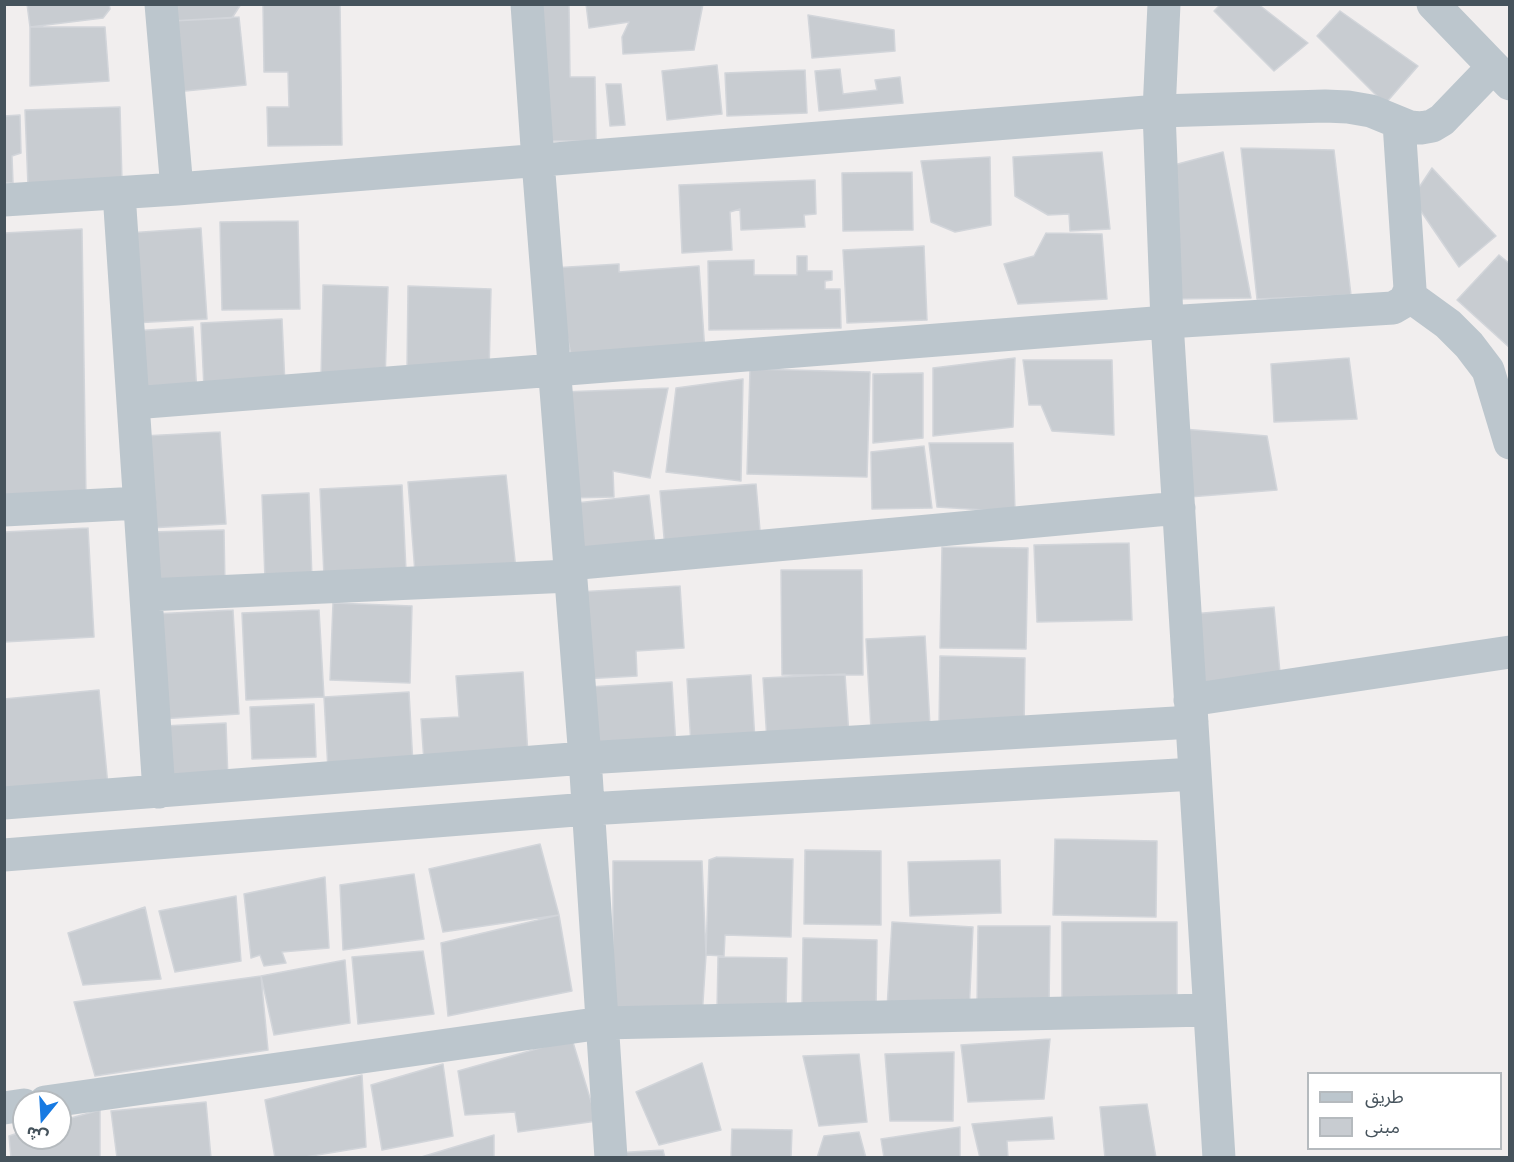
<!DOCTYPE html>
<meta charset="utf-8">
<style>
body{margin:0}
#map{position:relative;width:1514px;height:1162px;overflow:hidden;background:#f1eeee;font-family:Lato,"Noto Sans Arabic",sans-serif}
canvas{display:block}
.frame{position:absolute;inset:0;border:6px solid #46535c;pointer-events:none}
.legend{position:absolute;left:1307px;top:1072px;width:195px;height:78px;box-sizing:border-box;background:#fff;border:2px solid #b5babe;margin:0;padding:8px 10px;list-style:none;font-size:18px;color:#46535c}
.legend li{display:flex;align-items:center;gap:12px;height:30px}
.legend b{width:30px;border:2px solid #b5babe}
.north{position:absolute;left:12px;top:1090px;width:60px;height:60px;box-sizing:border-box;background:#fff;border:2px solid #b5babe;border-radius:50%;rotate:198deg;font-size:16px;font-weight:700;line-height:24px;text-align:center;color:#46535c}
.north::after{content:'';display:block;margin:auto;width:21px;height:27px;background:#177ae2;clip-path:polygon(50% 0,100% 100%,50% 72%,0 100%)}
</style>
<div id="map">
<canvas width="1514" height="1162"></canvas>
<div class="frame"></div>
<ul class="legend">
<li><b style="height:8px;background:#bcc6cd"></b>طريق</li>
<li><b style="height:16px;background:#c8ccd1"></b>مبنى</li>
</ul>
<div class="north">ش</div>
</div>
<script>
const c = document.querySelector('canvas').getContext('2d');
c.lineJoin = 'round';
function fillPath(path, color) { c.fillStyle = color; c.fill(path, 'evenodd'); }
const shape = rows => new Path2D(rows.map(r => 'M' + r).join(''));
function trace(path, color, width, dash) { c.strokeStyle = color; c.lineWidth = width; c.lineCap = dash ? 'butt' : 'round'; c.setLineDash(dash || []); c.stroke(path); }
const building = shape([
 [27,4,109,4,110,9,103,18,30,27,27,4],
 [172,4,241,4,232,18,172,21,172,4],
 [264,4,340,4,342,145,268,146,267,107,289,107,288,72,264,72,263,5,264,4],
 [524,4,569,4,570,77,595,77,596,141,525,141,524,4],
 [586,4,703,4,694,50,623,54,622,37,629,22,589,28,586,4],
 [1221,4,1258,4,1308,43,1274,71,1214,11,1221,4],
 [1340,11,1418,66,1385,104,1317,36,1340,11],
 [808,15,894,30,895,51,812,58,808,15],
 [239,17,246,85,155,94,172,21,239,17],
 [30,27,105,27,109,81,30,86,30,27],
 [717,65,722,114,667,120,662,71,717,65],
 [840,69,843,94,877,90,875,80,900,77,903,103,819,111,815,71,840,69],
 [805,70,807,113,727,116,725,73,805,70],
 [606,84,621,84,625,125,610,126,606,84],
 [120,107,122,182,28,186,25,110,120,107],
 [20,115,21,153,12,156,13,183,4,183,4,116,20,115],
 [1241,148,1334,150,1351,295,1257,299,1241,148],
 [1102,152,1110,229,1070,231,1069,214,1048,215,1015,196,1013,157,1102,152],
 [1223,152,1251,298,1171,299,1155,170,1223,152],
 [990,157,991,225,955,232,931,222,921,161,990,157],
 [1432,168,1496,236,1459,267,1412,198,1432,168],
 [912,172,913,230,843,231,842,173,912,172],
 [815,180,816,214,804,215,805,227,741,230,740,209,730,212,732,250,682,253,679,185,815,180],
 [298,221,300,309,222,310,220,222,298,221],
 [201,228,207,319,133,323,128,233,201,228],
 [82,229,86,499,4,503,4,233,82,229],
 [1046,233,1102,234,1107,299,1018,304,1004,264,1034,256,1046,233],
 [924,246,927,320,847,323,843,250,924,246],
 [1499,255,1510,264,1510,348,1457,300,1499,255],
 [797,256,807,256,807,271,832,271,832,280,825,281,825,289,840,289,841,328,709,330,708,261,754,260,754,275,797,275,797,256],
 [619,264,619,272,699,266,705,352,574,368,552,268,619,264],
 [323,285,388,287,385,381,321,379,323,285],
 [408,286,491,289,489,373,407,371,408,286],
 [282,319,285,385,204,389,201,323,282,319],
 [193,327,197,393,138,397,133,331,193,327],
 [1015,358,1013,427,933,436,933,368,1015,358],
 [1349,358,1357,419,1274,422,1271,364,1349,358],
 [1023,360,1112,360,1114,435,1052,431,1041,405,1029,405,1023,360],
 [750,369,870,372,867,477,747,474,750,369],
 [923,373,923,438,873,443,873,374,923,373],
 [743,379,741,481,666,472,676,388,743,379],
 [668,388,650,478,613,471,614,497,566,498,562,392,668,388],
 [1183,429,1267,436,1277,490,1189,497,1183,429],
 [220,432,226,524,148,528,143,436,220,432],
 [929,443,1013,443,1015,512,937,507,929,443],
 [924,446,932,508,872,509,871,452,924,446],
 [506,475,516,570,415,573,408,482,506,475],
 [756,484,761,542,665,549,660,491,756,484],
 [402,485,406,571,324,576,320,489,402,485],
 [309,493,312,579,265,580,262,495,309,493],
 [649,495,656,553,574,562,567,504,649,495],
 [88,528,94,637,4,642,4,532,88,528],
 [224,530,225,586,151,588,150,532,224,530],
 [1129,543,1132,620,1037,622,1034,545,1129,543],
 [942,547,1028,548,1026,649,940,648,942,547],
 [781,570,862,570,863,675,782,675,781,570],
 [680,586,684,648,636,651,637,676,583,679,578,592,680,586],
 [333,603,412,606,410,683,330,680,333,603],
 [1274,607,1281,684,1199,691,1192,614,1274,607],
 [233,610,239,714,160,719,153,614,233,610],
 [319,610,324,697,246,700,242,613,319,610],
 [925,636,930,726,871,729,866,639,925,636],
 [940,656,1025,658,1024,730,939,728,940,656],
 [523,672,528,756,424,762,421,719,459,717,456,676,523,672],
 [845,674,849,736,767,741,763,678,845,674],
 [751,675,755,741,691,745,687,679,751,675],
 [672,682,676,746,591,750,588,687,672,682],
 [99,690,108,786,4,796,4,699,99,690],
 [409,692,413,765,328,770,324,697,409,692],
 [314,704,316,757,252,759,250,707,314,704],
 [226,723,228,780,165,783,163,726,226,723],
 [1055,839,1157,841,1156,917,1053,915,1055,839],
 [540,844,559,915,443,932,429,869,540,844],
 [805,850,881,851,881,925,804,924,805,850],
 [717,857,793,859,791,937,725,935,724,956,706,955,709,860,717,857],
 [1000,860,1001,913,910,916,908,862,1000,860],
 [613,861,702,861,706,955,702,1018,613,1018,613,861],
 [414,874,424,939,343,950,340,885,414,874],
 [325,877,329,948,282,952,286,963,264,966,260,955,251,958,244,894,325,877],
 [236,896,241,961,175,972,159,911,236,896],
 [145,907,161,979,83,985,68,933,145,907],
 [559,915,572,991,448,1016,441,943,559,915],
 [892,922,973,927,969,1013,887,1009,892,922],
 [1062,922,1177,922,1177,1005,1062,1004,1062,922],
 [978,926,1050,926,1049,1009,977,1008,978,926],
 [803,938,877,940,876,1010,802,1008,803,938],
 [423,951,434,1014,358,1024,352,957,423,951],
 [718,957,787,958,786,1012,717,1011,718,957],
 [345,960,350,1023,274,1035,261,976,345,960],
 [261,976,268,1050,95,1076,74,1002,261,976],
 [572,1039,597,1121,518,1132,515,1112,465,1115,458,1071,572,1039],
 [1050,1039,1044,1099,968,1102,961,1045,1050,1039],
 [954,1052,953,1121,890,1121,885,1054,954,1052],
 [859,1054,867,1122,819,1126,803,1056,859,1054],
 [702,1063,721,1130,659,1145,636,1092,702,1063],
 [443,1064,453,1136,382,1150,371,1085,443,1064],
 [362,1075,366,1147,299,1158,275,1158,265,1100,362,1075],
 [206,1102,211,1158,117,1158,111,1111,206,1102],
 [1147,1104,1156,1158,1105,1158,1100,1107,1147,1104],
 [100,1110,100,1158,11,1158,9,1136,24,1131,24,1138,60,1138,60,1121,100,1110],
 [1052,1117,1054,1139,1007,1141,1008,1158,980,1158,972,1124,1052,1117],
 [960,1127,960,1158,884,1158,881,1139,960,1127],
 [732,1129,792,1130,791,1158,731,1158,732,1129],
 [859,1132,866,1158,817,1158,824,1136,859,1132],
 [494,1135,494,1158,418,1158,494,1135],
 [663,1150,665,1158,616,1158,615,1153,663,1150]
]);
fillPath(building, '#c8ccd1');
trace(building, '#d2d5da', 1.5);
trace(shape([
 [161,4,177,189],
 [527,4,538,161,585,758,611,1158],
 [1164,4,1159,111,1167,322,1219,1158],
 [1433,4,1510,84],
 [119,193,159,792],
 [4,200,177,189,1159,111,1325,106,1348,107,1371,111,1410,127,1421,128,1432,126,1442,120,1493,67],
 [1408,295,1448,324,1469,345,1488,370,1510,443],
 [133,403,1167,322,1393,308,1405,301,1410,289,1399,123],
 [4,510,140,503],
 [569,564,1179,508],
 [146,595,570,576],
 [1190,700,1510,652],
 [4,803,585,758,1192,722],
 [4,855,588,809,1195,774],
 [45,1102,602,1023,1209,1010],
 [4,1108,24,1105]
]), '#bcc6cd', 33);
</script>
